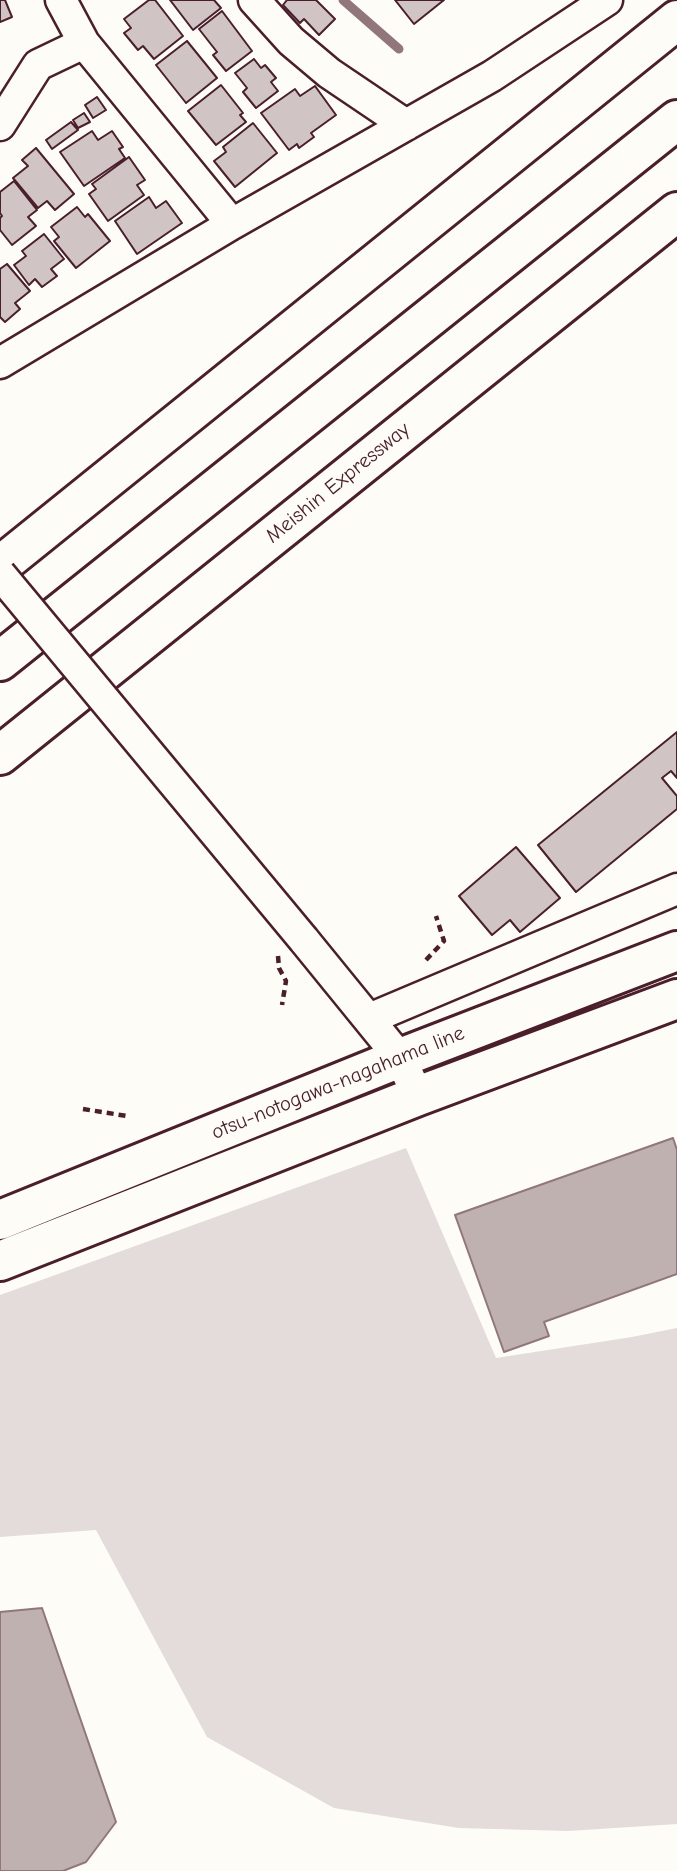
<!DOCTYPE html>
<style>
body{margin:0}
canvas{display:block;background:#fdfcf7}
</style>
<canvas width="677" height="1871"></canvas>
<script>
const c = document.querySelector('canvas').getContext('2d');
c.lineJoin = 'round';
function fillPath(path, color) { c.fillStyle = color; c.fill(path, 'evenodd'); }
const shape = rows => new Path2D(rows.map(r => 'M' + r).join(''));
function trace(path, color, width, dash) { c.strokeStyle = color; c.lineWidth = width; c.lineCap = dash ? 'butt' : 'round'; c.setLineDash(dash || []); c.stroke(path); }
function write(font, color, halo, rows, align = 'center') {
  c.font = font + ' "Comic Neue",sans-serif'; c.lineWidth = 5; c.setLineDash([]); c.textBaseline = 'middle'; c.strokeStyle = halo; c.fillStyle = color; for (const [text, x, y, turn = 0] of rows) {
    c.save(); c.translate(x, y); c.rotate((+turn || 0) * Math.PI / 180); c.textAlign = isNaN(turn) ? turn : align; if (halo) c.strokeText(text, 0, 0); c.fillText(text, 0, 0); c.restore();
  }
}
fillPath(shape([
 [406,1148,496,1358,632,1337,677,1328,677,1824,568,1831,459,1828,334,1808,207,1737,96,1530,0,1537,0,1295]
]), '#e3dcda');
const water = shape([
 [673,1138,677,1150,677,1274,544,1322,549,1336,504,1352,455,1215,673,1138],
 [42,1608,116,1822,86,1862,63,1871,0,1871,0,1612,42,1608]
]);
fillPath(water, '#c0b1b1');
trace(water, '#91777b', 2);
trace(shape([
 [343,0,399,49]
]), '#91777b', 9);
const building = shape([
 [0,0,5,0,12,17,0,22,0,0],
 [149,0,155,0,183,36,154,59,143,46,138,50,124,33,131,28,124,19,149,0],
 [170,0,214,0,221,8,193,30,170,0],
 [287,0,316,0,335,19,319,35,304,19,300,23,283,5,287,0],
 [395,0,444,0,414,24,395,0],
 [222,11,252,51,226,71,213,55,217,52,199,29,222,11],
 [187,41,217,78,186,103,156,65,187,41],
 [254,59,261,68,265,65,276,78,271,82,278,91,256,108,243,92,247,88,235,73,254,59],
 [221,85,243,113,240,115,246,122,216,145,188,111,221,85],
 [315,86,336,115,311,133,314,137,299,148,297,144,289,150,261,113,295,89,300,96,315,86],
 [97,97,106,110,93,118,85,105,97,97],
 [84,113,90,122,78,128,73,120,84,113],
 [71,122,78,130,52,149,46,140,71,122],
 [253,123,277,153,235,187,214,161,226,152,223,147,253,123],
 [92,131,98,140,112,131,123,147,119,149,125,158,84,186,60,152,92,131],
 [36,148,74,194,55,210,47,201,38,208,13,178,28,166,22,160,36,148],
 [129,157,145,180,137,185,144,195,108,221,89,194,96,189,92,184,129,157],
 [14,181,37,210,28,217,36,226,12,245,0,230,0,218,2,216,0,213,0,192,14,181],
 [149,197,156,208,166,201,182,223,137,254,115,221,149,197],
 [77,207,85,217,88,214,110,241,76,268,54,241,59,237,51,227,77,207],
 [44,234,64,259,51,269,57,276,42,287,35,279,29,285,14,265,26,256,22,251,44,234],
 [7,264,30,291,15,303,20,309,5,322,0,317,0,269,7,264],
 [677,732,677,778,671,771,662,778,677,796,677,809,576,892,538,845,677,732],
 [516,847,560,898,520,932,510,920,492,935,459,896,516,847]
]);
fillPath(building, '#d0c5c4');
trace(building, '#4a1f2b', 2);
const minor = shape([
 [61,0,84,43,232,224],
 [254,0,291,41,329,73,406,125],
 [0,125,38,65,84,43],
 [0,363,232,224,492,76,607,0],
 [304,940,400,1058,418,1096],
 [369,1019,677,889]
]);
const primary = shape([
 [0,1220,400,1058,677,951],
 [0,1261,418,1096,677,999]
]);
const motorway = shape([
 [0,566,677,20],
 [0,661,677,120],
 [0,755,677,212]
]);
trace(minor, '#4a1f2b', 35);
trace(primary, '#4a1f2b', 44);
trace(motorway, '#4a1f2b', 44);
trace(shape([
 [278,956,279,968,286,981,282,1005],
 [426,960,444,941,436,916],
 [83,1109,127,1116]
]), '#4a1f2b', 4.5, [7, 5]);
trace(minor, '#fdfcf7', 30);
trace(primary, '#fdfcf7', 38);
trace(motorway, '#fdfcf7', 38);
const minorBridge = shape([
 [0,574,304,940]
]);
trace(minorBridge, '#4a1f2b', 35, []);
trace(minorBridge, '#fdfcf7', 30);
write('21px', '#4a1f2b', '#fdfcf7', [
 ["Meishin Expressway",338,483,-39],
 ["otsu-notogawa-nagahama line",338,1083,-22]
]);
</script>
